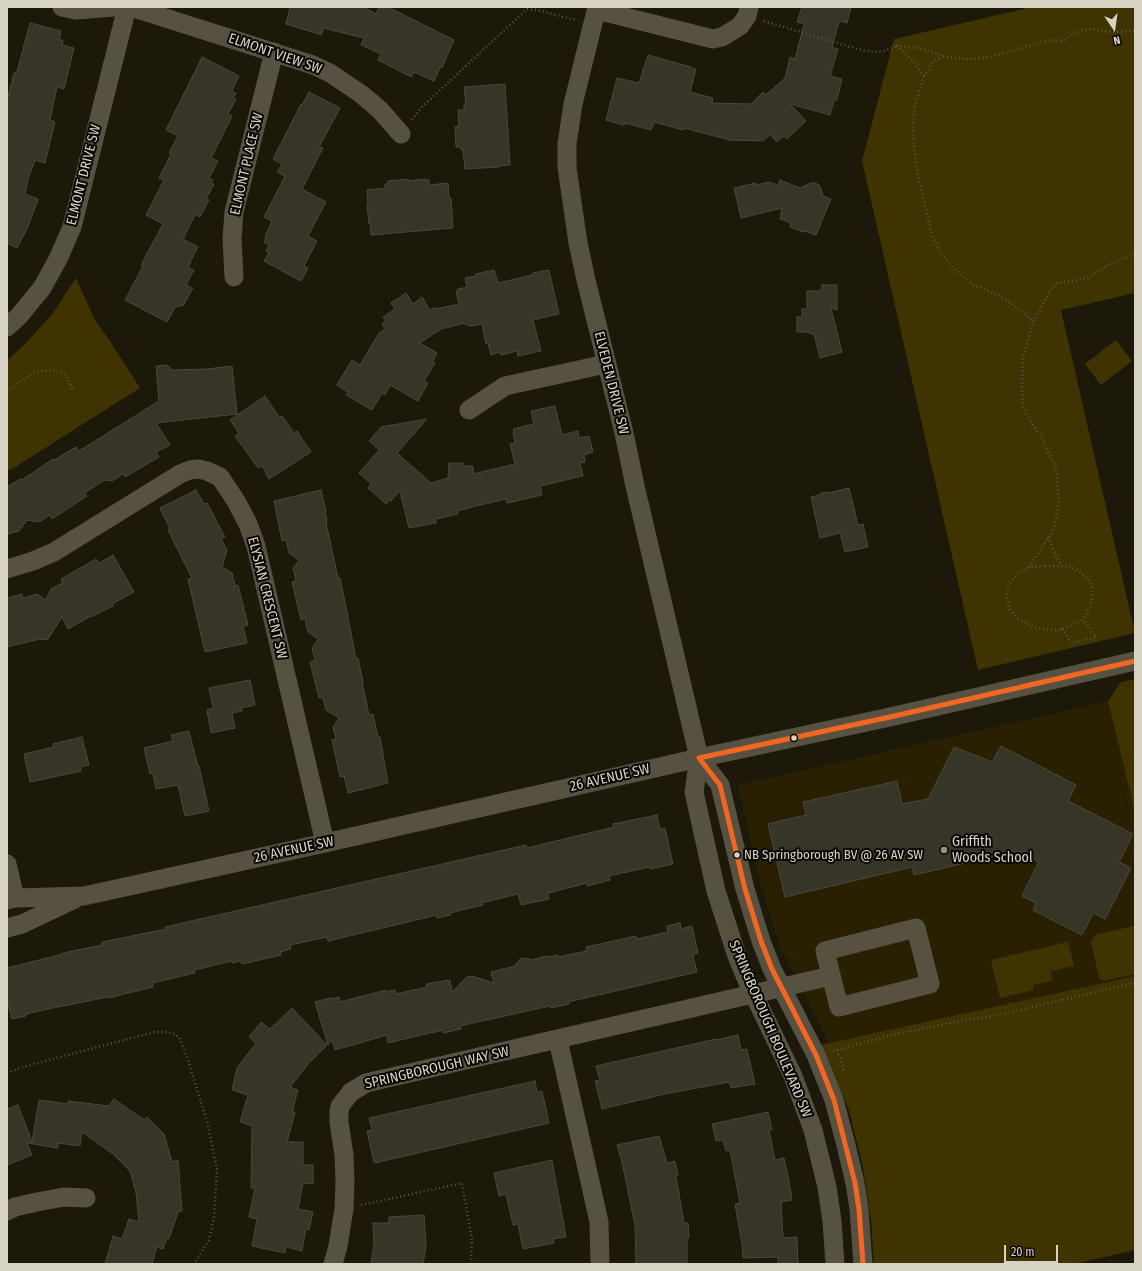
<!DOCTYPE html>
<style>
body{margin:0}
#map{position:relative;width:1142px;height:1271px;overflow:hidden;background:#1c180a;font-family:"Fira Sans Condensed",sans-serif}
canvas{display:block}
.frame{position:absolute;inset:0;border:8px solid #d8d4c5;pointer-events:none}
.north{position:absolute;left:1094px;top:8px;width:40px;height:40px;-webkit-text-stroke:3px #090701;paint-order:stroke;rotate:167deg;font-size:11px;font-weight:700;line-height:16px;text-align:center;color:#d8d4c5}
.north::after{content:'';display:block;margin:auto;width:14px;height:18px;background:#d8d4c5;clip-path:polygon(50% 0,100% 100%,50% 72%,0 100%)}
.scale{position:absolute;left:1004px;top:1245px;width:54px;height:18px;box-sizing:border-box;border:2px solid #d8d4c5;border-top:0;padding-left:5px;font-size:12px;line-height:14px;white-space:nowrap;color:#d8d4c5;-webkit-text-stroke:3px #090701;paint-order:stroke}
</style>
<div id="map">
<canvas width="1142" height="1271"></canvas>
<div class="frame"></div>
<div class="north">N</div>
<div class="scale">20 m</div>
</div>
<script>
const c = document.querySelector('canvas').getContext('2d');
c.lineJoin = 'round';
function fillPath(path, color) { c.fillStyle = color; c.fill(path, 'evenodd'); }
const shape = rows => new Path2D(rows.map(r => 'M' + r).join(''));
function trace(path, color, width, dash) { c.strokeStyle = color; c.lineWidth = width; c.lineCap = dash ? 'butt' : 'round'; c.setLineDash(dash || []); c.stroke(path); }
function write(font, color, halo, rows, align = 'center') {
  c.font = font + ' "Fira Sans Condensed",sans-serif'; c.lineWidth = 4; c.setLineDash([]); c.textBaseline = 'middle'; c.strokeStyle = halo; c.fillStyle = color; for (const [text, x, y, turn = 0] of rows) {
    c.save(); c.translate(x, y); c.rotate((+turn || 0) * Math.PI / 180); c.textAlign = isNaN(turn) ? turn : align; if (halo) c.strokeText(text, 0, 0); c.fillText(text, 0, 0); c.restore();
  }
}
fillPath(shape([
 [1108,701,1135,813,1135,976,829,1043,779,944,761,886,738,785]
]), '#282001');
fillPath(shape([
 [1032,7,1135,7,1135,293,1061,310,1135,633,978,670,862,161,894,39],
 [76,278,95,320,110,341,140,388,12,469,7,470,7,361,30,339,53,313],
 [1116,340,1132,361,1101,385,1085,364],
 [1135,679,1135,813,1108,701,1121,682],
 [1134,926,1135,974,1104,981,1099,978,1091,942,1095,935],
 [1068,942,1074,966,1051,971,1052,981,1033,985,1034,990,1000,998,991,960],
 [1135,976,1135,1250,1074,1264,874,1264,871,1220,863,1167,849,1110,820,1045]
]), '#3f3301');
const building = shape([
 [290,7,363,7,376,14,379,7,388,7,454,40,442,68,440,67,434,81,414,72,411,77,378,60,381,54,361,45,364,38,323,28,322,35,286,24,290,7],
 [802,7,851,7,847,23,839,21,832,47,838,49,830,76,842,79,837,100,834,100,830,115,790,104,806,121,787,139,784,136,777,142,770,135,763,141,730,140,684,128,683,130,654,122,651,130,625,123,624,125,606,120,617,78,639,83,648,55,691,67,691,68,696,69,690,92,713,98,712,103,751,104,763,92,766,95,785,78,790,57,795,59,804,24,797,22,802,7],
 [30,23,61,31,59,40,63,40,62,45,74,48,64,89,57,87,50,120,55,122,45,163,35,160,28,179,25,194,38,199,28,227,17,248,7,243,7,101,14,73,17,72,30,23],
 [202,57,239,76,232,91,236,93,233,98,236,99,228,114,232,116,211,158,218,161,209,178,213,180,211,182,214,184,206,199,209,200,200,217,195,215,183,239,198,247,190,262,191,262,188,268,194,270,186,285,193,288,183,306,181,305,179,307,176,306,167,322,125,300,143,266,141,265,163,224,146,215,164,180,159,178,171,154,169,153,178,136,166,130,202,57],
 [505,84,510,165,498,166,499,167,465,169,463,150,461,150,461,147,456,147,455,127,459,126,458,110,464,110,464,104,466,104,464,87,505,84],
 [309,92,340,108,319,147,323,148,302,189,326,202,308,236,317,241,304,266,308,268,301,281,264,261,269,252,266,251,269,245,264,242,266,237,265,236,272,221,264,217,285,176,277,172,282,164,273,159,301,104,302,105,309,92],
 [408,179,408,181,425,179,425,180,429,180,429,185,448,183,449,198,451,198,453,228,371,235,370,223,369,224,367,205,368,205,367,190,385,188,385,184,388,184,388,181,408,179],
 [780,180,800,188,811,183,816,183,820,186,823,196,831,199,816,235,804,231,803,232,790,227,791,223,780,219,782,208,741,218,734,188,756,183,756,185,769,182,778,185,780,180],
 [494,270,498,283,533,275,533,273,549,270,559,314,533,320,541,351,518,356,517,351,501,355,500,352,491,355,488,343,486,344,482,324,470,326,469,325,466,325,465,323,441,329,420,343,437,353,433,361,435,363,424,381,428,383,418,401,390,385,385,395,382,393,372,410,346,395,348,392,337,385,352,360,360,365,379,333,385,329,382,324,386,321,383,317,395,309,391,303,406,293,413,304,422,297,430,310,435,307,436,309,459,304,456,291,459,290,458,289,467,287,465,278,476,276,475,274,494,270],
 [822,285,837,285,837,310,831,308,842,352,820,358,814,334,810,334,810,332,797,332,797,317,802,317,802,309,807,309,807,291,821,291,822,285],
 [167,365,172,370,207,369,232,366,237,414,156,423,170,445,156,452,159,457,125,477,123,474,112,481,104,480,85,493,87,496,52,519,50,515,39,522,27,520,19,531,7,534,7,487,20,479,22,480,53,459,54,460,76,447,79,451,159,401,156,366,167,365],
 [265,396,279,417,282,416,294,433,297,431,311,452,269,479,262,466,258,468,235,436,239,433,230,420,265,396],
 [555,406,562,435,578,431,579,438,589,436,593,452,584,455,585,462,580,463,583,476,540,486,542,495,507,503,506,499,472,507,457,511,458,514,436,519,436,523,409,528,400,491,391,501,389,500,386,504,368,488,371,484,359,473,379,450,369,441,381,427,427,419,397,453,431,483,448,478,449,463,463,463,463,466,473,466,473,474,515,464,510,444,515,443,513,433,514,432,513,429,534,424,531,411,555,406],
 [849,488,858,525,863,524,868,547,845,552,840,533,820,538,811,497,819,495,821,493,827,492,828,493,849,488],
 [196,490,204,504,207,503,225,537,221,539,227,550,222,567,232,573,235,586,238,585,248,625,243,626,247,643,205,652,188,579,192,578,168,530,170,529,160,508,196,490],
 [321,490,326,511,325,511,327,522,326,523,338,578,340,578,345,602,356,659,358,658,363,682,362,682,369,715,373,714,378,737,380,737,388,783,348,793,344,776,340,777,332,740,336,739,333,727,339,718,326,710,323,698,319,698,310,662,315,661,312,648,318,639,308,632,305,619,301,620,292,582,296,581,293,568,299,560,289,553,286,540,282,541,274,501,321,490],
 [113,555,134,592,112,604,113,606,91,617,91,616,68,629,62,617,48,639,42,640,40,639,7,647,7,598,22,594,23,598,37,594,46,600,51,589,63,583,61,579,96,559,99,563,113,555],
 [250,680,255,705,241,708,242,711,232,713,235,728,211,733,207,710,213,708,209,688,250,680],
 [189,731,198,767,199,766,209,811,185,816,178,785,156,789,153,773,150,774,144,748,173,741,171,735,189,731],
 [82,737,89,765,80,767,81,771,30,782,24,754,54,747,53,744,82,737],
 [1001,746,1076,785,1068,801,1133,834,1119,862,1131,868,1105,919,1093,913,1082,935,1033,910,1036,903,1022,896,1039,862,1017,851,914,875,912,867,785,897,768,824,806,815,803,802,897,781,902,804,928,799,954,747,992,762,1001,746],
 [657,815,660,829,665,828,673,864,650,869,649,867,609,876,610,880,587,886,587,883,548,893,549,899,521,905,518,894,482,903,483,905,450,913,451,915,437,918,437,915,328,941,327,937,290,945,291,949,280,952,281,955,242,964,241,961,232,963,232,961,194,970,195,973,152,983,153,987,108,998,108,997,53,1008,26,1014,26,1016,12,1019,7,999,7,968,63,954,63,953,102,945,102,942,166,929,165,927,504,850,526,845,527,848,614,827,613,824,657,815],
 [680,923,681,929,692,926,698,953,693,955,697,972,568,1002,569,1004,550,1008,550,1006,460,1026,461,1029,443,1033,443,1030,388,1043,387,1035,335,1050,332,1040,328,1045,315,1002,329,998,330,999,339,997,340,1002,386,990,386,992,395,990,396,994,427,987,426,984,450,980,452,992,467,977,472,976,494,983,491,972,515,966,520,959,526,958,531,960,547,956,548,957,558,955,558,957,587,951,586,947,636,936,637,939,668,932,667,926,680,923],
 [292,1008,327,1045,309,1063,290,1087,298,1090,292,1112,295,1112,287,1142,303,1142,303,1165,313,1165,313,1184,303,1183,298,1209,313,1212,309,1230,306,1229,302,1251,286,1247,285,1253,252,1246,257,1219,249,1217,255,1188,251,1188,252,1126,240,1122,248,1095,232,1090,237,1068,256,1043,249,1037,261,1022,270,1029,292,1008],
 [738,1035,741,1050,747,1049,755,1084,731,1088,729,1082,665,1094,602,1109,595,1081,600,1080,596,1066,716,1039,716,1040,738,1035],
 [535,1081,537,1092,542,1091,549,1123,374,1163,367,1131,372,1130,369,1118,535,1081],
 [114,1099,144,1120,147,1117,164,1134,172,1162,178,1160,182,1211,178,1212,169,1239,167,1238,163,1249,157,1247,152,1264,105,1264,113,1236,122,1239,129,1219,139,1222,136,1193,130,1171,113,1154,82,1132,80,1146,58,1143,58,1148,27,1143,32,1155,7,1165,7,1109,18,1105,32,1142,39,1100,68,1104,68,1101,109,1106,114,1099],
 [768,1112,772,1130,769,1130,775,1160,784,1158,789,1181,792,1200,781,1202,783,1238,797,1237,798,1264,778,1264,778,1257,743,1258,742,1244,735,1204,740,1203,730,1150,726,1151,723,1140,716,1141,712,1124,768,1112],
 [659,1136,667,1163,675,1161,678,1175,676,1176,684,1223,688,1223,689,1238,687,1238,687,1264,636,1264,635,1225,622,1162,617,1145,659,1136],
 [552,1160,566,1237,553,1239,554,1243,523,1249,518,1224,513,1225,506,1194,499,1196,494,1173,552,1160],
 [424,1215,426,1246,423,1264,371,1264,374,1243,373,1223,389,1223,389,1217,424,1215]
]);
fillPath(building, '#373428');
trace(building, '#4b473b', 1);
trace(shape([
 [764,21,861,50,874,52,885,51,897,46],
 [943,56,933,62,924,76,915,105,913,123,914,147,917,170,932,235,940,252,953,268,973,285,998,295,1016,307,1034,322],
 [924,76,915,63,903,51,897,46,917,48,947,57,967,59,983,58,1009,52,1040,42,1050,40,1063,41,1071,35,1079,31,1090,29,1108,32,1135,31],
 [412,120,422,107,527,9,537,10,575,20],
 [7,391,35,372,50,370,65,374,74,391],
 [1048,537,1056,556,1061,565],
 [1045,566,1068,566,1076,569,1087,578,1091,584,1093,592,1091,606,1083,619,1073,625,1062,629,1053,630,1043,629,1033,627,1017,618,1009,608,1007,594,1008,587,1012,580,1017,574,1029,567,1045,566],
 [1029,567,1053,531,1059,503,1056,468,1041,436,1034,427,1023,408,1022,391,1023,359,1033,323,1040,309,1049,293,1057,283,1086,279,1106,266,1135,254],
 [1062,629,1072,643,1096,637,1083,619],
 [837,1050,844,1070],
 [833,1051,892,1035,965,1020,989,1017,1135,983],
 [7,1073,23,1067,154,1032,169,1032,179,1037,188,1060,208,1125,217,1170,214,1217,209,1240,194,1264],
 [361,1205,462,1183,472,1240,471,1264]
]), '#595649', 2.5, [1, 3]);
trace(shape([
 [62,7,76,10,114,7],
 [131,7,313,65,330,73,361,94,380,110,401,134],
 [597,7,573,104,567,144,567,167,571,195,578,243,586,280,624,433,635,486,699,758,694,792,716,891,737,956,746,978,793,1076,813,1130,827,1187,832,1221,835,1264],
 [597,10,713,39,722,37,740,26,747,16,749,7],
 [234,277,232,239,234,212,274,52],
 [7,327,19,316,42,288,58,259,72,227,127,7],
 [469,410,505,386,606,364],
 [7,569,33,561,54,552,180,474,190,470,198,469,207,471,220,477,236,501,248,524,256,546,325,843],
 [699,758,720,785,745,889,761,941,772,969,816,1055,834,1100,846,1145,855,1183,859,1209,863,1264],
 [7,864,15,898],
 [7,900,15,898,84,896,325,843,699,758,890,717,1135,661],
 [7,928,22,924,75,899],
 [916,928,930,984,839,1007,825,951,916,928],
 [558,1040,593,1195,599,1222,600,1264],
 [7,1211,15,1207,37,1202,64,1197,86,1198],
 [333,1264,338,1246,344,1209,345,1182,344,1155,339,1122,339,1112,340,1106,351,1092,366,1083,831,976]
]), '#565141', 19);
trace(shape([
 [699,758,720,785,745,889,761,941,772,969,816,1055,834,1100,855,1183,859,1209,863,1264],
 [699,758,890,717,1135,661]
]), '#f26522', 5);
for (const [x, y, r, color] of [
 [794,738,3.5,"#d8d4c5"],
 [944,850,4,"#969284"],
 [737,855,3.5,"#d8d4c5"]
]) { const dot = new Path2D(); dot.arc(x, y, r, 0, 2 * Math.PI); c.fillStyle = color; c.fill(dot); trace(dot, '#090701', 1.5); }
write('13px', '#d8d4c5', '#090701', [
 ["NB Springborough BV @ 26 AV SW",744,855]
], 'left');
write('14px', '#d8d4c5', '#090701', [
 ["ELMONT VIEW SW",275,54,19],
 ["ELMONT PLACE SW",247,164,-77],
 ["ELMONT DRIVE SW",84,175,-76],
 ["ELVEDEN DRIVE SW",611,383,76],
 ["ELYSIAN CRESCENT SW",267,598,76],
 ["26 AVENUE SW",610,778,-13],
 ["26 AVENUE SW",294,850,-12],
 ["SPRINGBOROUGH BOULEVARD SW",770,1029,67],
 ["SPRINGBOROUGH WAY SW",437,1068,-13]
]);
write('14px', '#d8d4c5', '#090701', [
 ["Griffith",952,842],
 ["Woods School",952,858]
], 'left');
</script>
